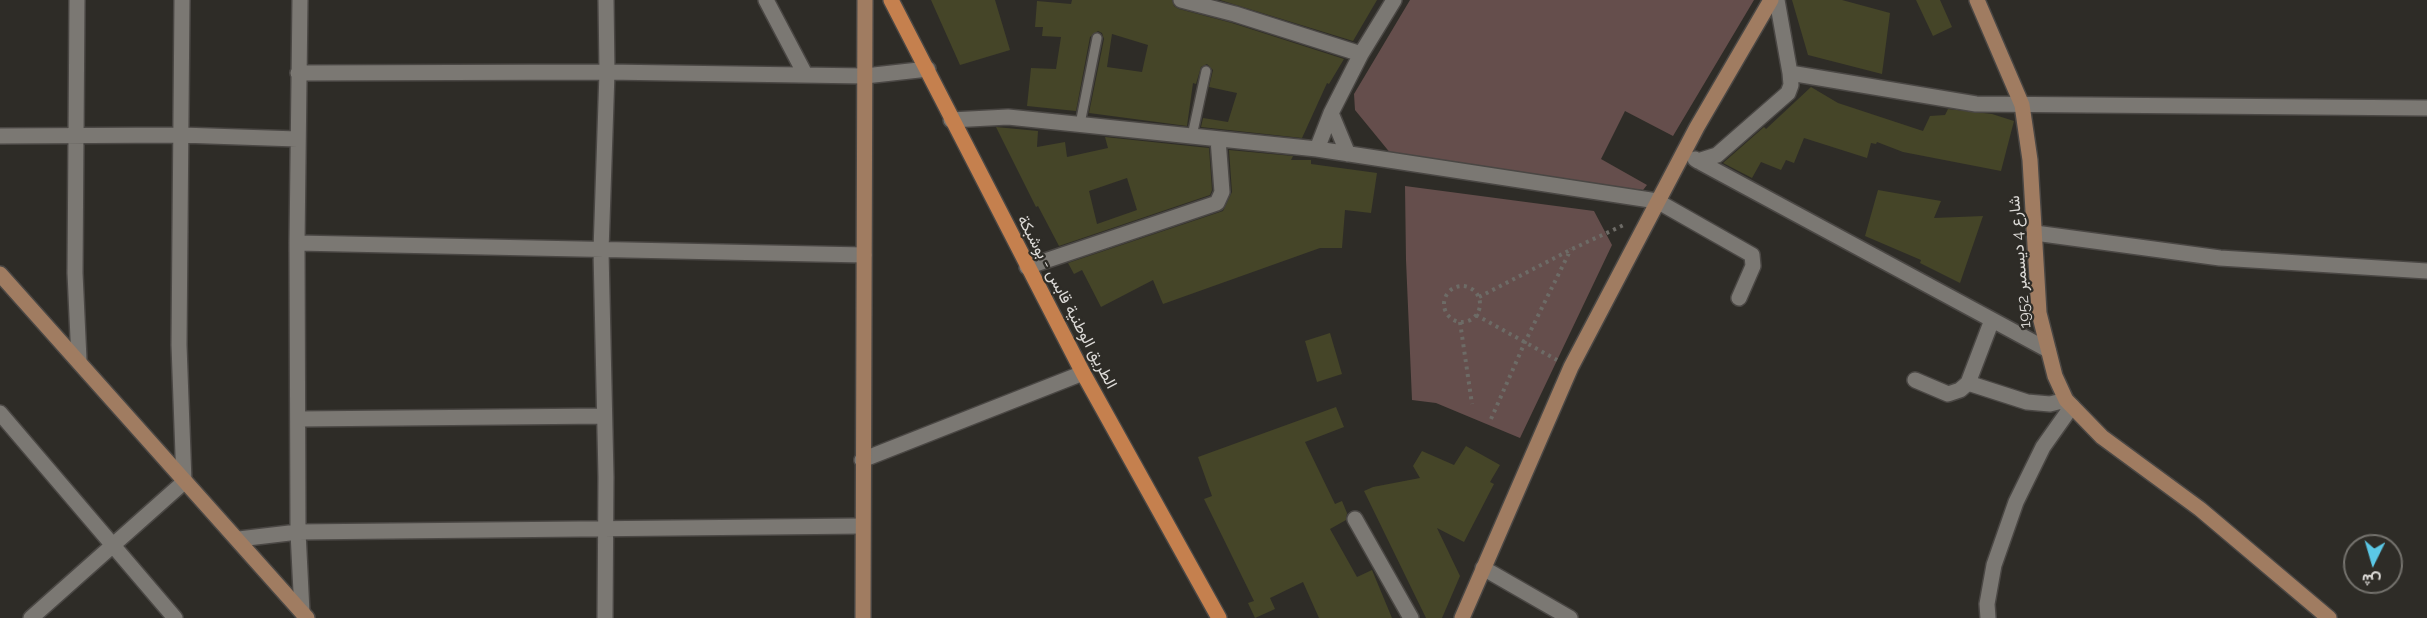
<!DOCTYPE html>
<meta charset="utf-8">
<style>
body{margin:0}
#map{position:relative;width:2427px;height:618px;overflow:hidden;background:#2e2c27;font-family:Raleway,Vazirmatn,sans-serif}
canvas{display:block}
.north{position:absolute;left:2343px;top:534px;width:60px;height:60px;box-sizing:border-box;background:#2e2c27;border:2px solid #74726d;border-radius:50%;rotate:185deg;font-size:16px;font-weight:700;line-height:24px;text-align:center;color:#dcdad7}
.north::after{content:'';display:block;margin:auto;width:21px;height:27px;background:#5bc8e6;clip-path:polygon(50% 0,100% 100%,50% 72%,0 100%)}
</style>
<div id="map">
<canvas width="2427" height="618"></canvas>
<div class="north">ش</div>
</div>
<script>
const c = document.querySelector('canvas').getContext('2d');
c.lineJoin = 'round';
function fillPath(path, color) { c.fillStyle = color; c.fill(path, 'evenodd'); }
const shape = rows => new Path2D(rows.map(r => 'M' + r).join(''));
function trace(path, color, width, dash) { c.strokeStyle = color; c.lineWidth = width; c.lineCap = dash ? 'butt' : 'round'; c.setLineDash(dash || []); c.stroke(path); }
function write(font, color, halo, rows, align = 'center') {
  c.font = font + ' Raleway,Vazirmatn,sans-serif'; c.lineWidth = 4.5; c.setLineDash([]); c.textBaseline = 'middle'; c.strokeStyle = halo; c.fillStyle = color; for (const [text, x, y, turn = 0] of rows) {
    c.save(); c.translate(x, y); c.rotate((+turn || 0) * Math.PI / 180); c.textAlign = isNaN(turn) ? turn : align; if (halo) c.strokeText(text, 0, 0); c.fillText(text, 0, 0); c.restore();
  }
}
fillPath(shape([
 [1410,0,1754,0,1673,136,1625,111,1601,159,1647,185,1643,190,1396,160,1355,110,1354,94],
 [1405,186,1594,211,1612,245,1520,438,1436,403,1412,400,1406,260]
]), '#654e4c');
fillPath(shape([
 [931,0,995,0,1010,50,960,65],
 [1072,0,1172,0,1174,6,1179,9,1232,23,1344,59,1329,84,1327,83,1302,138,1201,127,1203,118,1228,122,1237,93,1209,87,1213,70,1207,64,1201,67,1196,84,1193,83,1187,126,1089,113,1104,39,1102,33,1098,31,1090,37,1076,111,1027,106,1031,68,1056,69,1061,37,1042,36,1043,27,1035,27,1037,1,1071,4],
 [1112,34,1148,45,1142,72,1107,67],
 [1220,0,1377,0,1353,41],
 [1792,0,1842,0,1890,13,1882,74,1808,55],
 [1916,0,1940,0,1952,27,1933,36],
 [1811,87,1838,103,1923,131,1930,116,1945,115,1948,109,1992,114,2014,121,2001,171,1903,152,1877,142,1876,144,1871,143,1867,158,1804,138,1794,163,1786,160,1781,170,1761,162,1752,178,1723,163,1764,127,1766,129],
 [996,127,1038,131,1037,147,1065,142,1067,157,1108,148,1105,137,1209,148,1212,190,1210,195,1059,246,1038,206,1036,207],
 [1127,178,1137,210,1097,224,1089,191],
 [1229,150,1293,156,1291,160,1311,160,1311,164,1377,173,1371,213,1345,210,1342,248,1320,248,1163,304,1153,280,1101,307,1082,270,1074,274,1068,263,1223,211,1232,192],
 [1878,190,1941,201,1934,218,1983,216,1960,283,1920,263,1921,260,1865,236],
 [1330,333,1342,374,1317,382,1305,341],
 [1336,407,1344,427,1305,442,1335,504,1342,501,1347,513,1346,520,1330,529,1357,577,1372,570,1392,618,1319,618,1303,582,1270,598,1275,609,1255,618,1248,603,1254,601,1204,499,1212,496,1198,457],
 [1466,446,1500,465,1490,482,1494,484,1464,542,1437,528,1460,576,1442,618,1426,618,1364,491,1373,487,1420,478,1413,466,1422,451,1454,465]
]), '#454528');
const lane = shape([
 [1080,124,1097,38],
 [1192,136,1206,71]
]);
const street = shape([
 [77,0,75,273,79,360],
 [300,0,297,243,298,532,302,612],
 [766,0,805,74],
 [1181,0,1235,14,1361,54],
 [298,73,607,72,865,76,928,69],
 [1790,73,1976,104,2427,108],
 [1331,113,1348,154],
 [951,120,1008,117,1317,149,1657,201,1752,255,1753,266,1739,298],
 [0,136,181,135,297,139],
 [1317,149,1331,113,1361,54,1394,0],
 [1695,159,1698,161,1717,155,1788,93,1791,85,1790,73,1777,0],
 [1698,161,2048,350],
 [2035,233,2220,258,2427,271],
 [297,243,864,255],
 [1027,267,1217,203,1222,192,1218,139],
 [1915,380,1948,394,1960,390,1968,383,1992,320],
 [1968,383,2027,402,2050,404,2066,400],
 [0,413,175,618],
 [299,419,604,416],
 [862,460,1083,373],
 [1355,519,1411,618],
 [239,539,298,532,862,526],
 [1483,568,1570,618],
 [31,618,184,482,179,345,182,0],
 [605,618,606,477,601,251,607,72,606,0],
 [1988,618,1987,604,1994,565,2016,502,2043,447,2072,406]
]);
const secondary = shape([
 [1977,0,2022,105,2030,160,2039,313,2055,376,2066,400,2102,437,2200,509,2329,618],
 [0,274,307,618],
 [863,618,865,0],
 [1462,618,1571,367,1697,127,1771,0]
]);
const primary = shape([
 [891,0,1083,373,1219,618]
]);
trace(lane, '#4a4744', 12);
trace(street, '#4a4744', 18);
trace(secondary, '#4a4744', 18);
trace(primary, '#4a4744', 18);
trace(shape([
 '1444 304a18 18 0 1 1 36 0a18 18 0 1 1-36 0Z',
 [1479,297,1572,249,1626,224],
 [1476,315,1557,360],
 [1460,322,1472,404],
 [1491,419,1525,342,1571,249]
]), '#6d6b66', 4, [3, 4.5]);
trace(lane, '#7b7873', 9);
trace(street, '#7b7873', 15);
trace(secondary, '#a07c61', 15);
trace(primary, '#c5804e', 15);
write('16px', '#dcdad7', '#2e2c27', [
 ["شارع 4 ديسمبر 1952",2020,262,-95],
 ["الطريق الوطنية قابس - بوشبكة",1067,302,62]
]);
</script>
